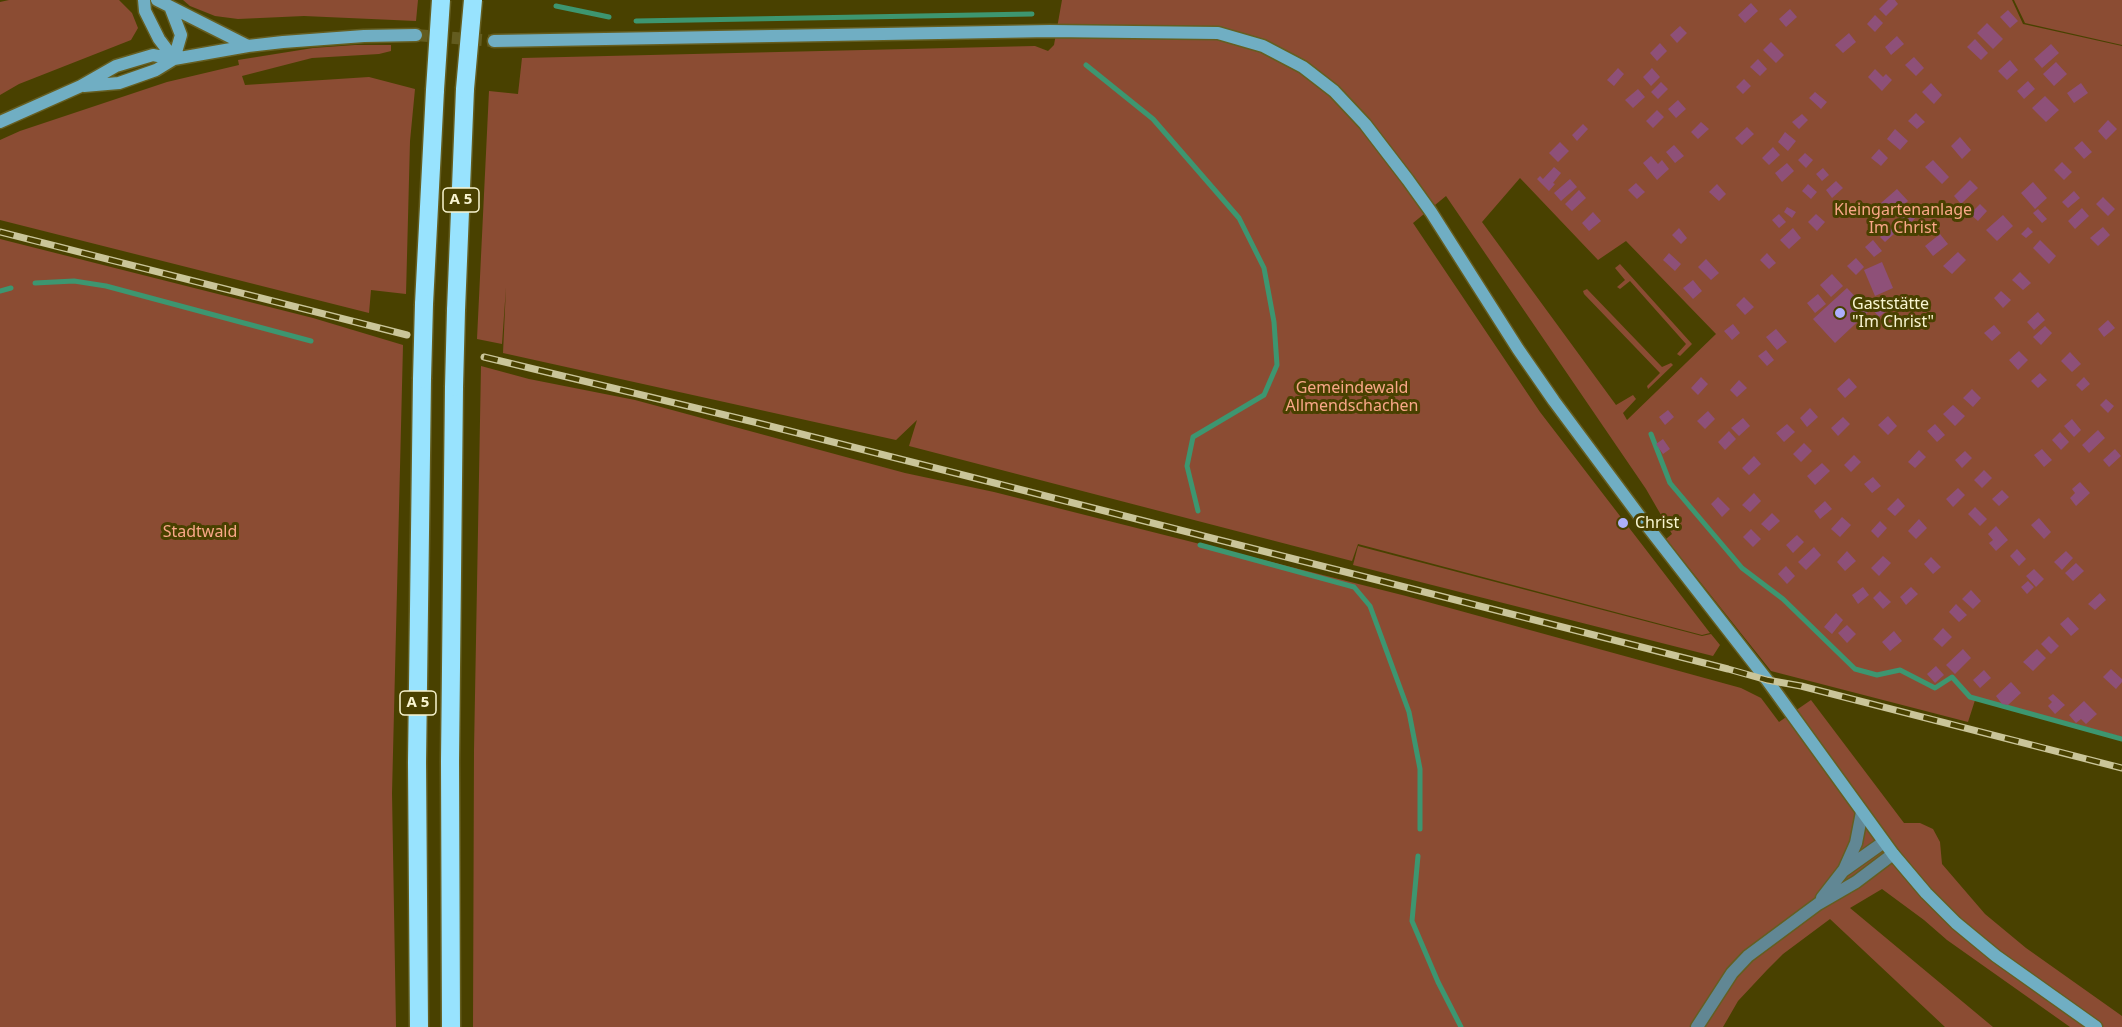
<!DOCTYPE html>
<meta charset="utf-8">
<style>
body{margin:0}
canvas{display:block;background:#494100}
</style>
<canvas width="2122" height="1027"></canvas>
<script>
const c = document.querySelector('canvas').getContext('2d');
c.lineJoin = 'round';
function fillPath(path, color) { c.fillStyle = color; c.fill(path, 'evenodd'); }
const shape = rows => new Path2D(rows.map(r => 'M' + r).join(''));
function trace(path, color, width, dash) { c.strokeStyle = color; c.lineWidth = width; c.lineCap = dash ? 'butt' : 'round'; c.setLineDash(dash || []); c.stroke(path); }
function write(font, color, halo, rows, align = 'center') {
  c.font = font + ' "Noto Sans",sans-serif'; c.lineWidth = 6; c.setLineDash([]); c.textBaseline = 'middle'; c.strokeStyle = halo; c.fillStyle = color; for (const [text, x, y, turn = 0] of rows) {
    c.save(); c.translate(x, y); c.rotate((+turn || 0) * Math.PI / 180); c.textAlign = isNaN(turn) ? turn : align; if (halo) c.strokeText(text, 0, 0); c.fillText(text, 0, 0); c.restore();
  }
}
fillPath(shape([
 [9,0,119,0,132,13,138,28,131,40,19,84,0,95,0,2],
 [183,0,418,0,416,21,304,16,238,19,215,16,190,6],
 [1062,0,2012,0,2023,24,2122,46,2122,737,1976,697,1968,722,1771,671,1666,539,1672,534,1646,489,1446,196,1413,223,1540,412,1710,633,1702,635,1358,544,1352,561,909,446,917,420,896,440,503,353,506,287,502,344,477,339,489,91,518,94,522,58,1035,46,1048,51,1054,45],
 [1520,178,1598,260,1626,241,1716,334,1627,420,1623,413,1636,399,1633,395,1616,405,1482,222],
 [2014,0,2122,0,2122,45,2025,23],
 [355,45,391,45,391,51,379,54,312,58,242,76,245,85,369,77,415,89,410,141,406,294,371,290,369,313,0,220,0,140,20,131,167,82,239,65,238,60,313,48],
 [0,239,313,318,403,345,392,793,396,1027,0,1027],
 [1620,264,1692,344,1680,356,1677,354,1686,344,1630,281,1620,289,1617,287,1625,280,1615,268],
 [1587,289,1662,367,1671,363,1673,365,1648,389,1647,386,1660,373,1584,294,1583,291],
 [481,366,529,379,635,400,905,473,994,492,1406,596,1741,688,1761,698,1779,722,1811,700,1904,823,1920,823,1933,829,1940,842,1942,864,1985,914,2026,948,2122,1016,2122,1027,2070,1027,1947,940,1924,920,1882,889,1850,908,1993,1027,1945,1027,1830,919,1783,954,1767,970,1738,1001,1723,1027,473,1027,474,750],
 [1358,546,1702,636,1711,634,1720,645,1713,656,1353,565]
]), '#8b4c33');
trace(shape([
 [556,6,609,17],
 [636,21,1032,14],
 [1086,65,1153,119,1239,218,1264,268,1274,322,1277,365,1264,395,1193,437,1187,466,1198,511],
 [35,283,74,281,106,286,311,341],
 [0,291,11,288],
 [1651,434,1670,483,1742,568,1783,599,1855,669,1877,675,1900,670,1935,688,1952,677,1970,697,2122,739],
 [1200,545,1354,587,1370,606,1409,712,1420,769,1420,829],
 [1418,856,1412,921,1438,982,1461,1027]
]), '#3d9670', 5);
fillPath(shape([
 [1888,0,1895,0,1898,4,1886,16,1879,9],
 [1751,3,1758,11,1745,23,1738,15],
 [1790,9,1797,17,1786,27,1779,19],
 [2008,10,2018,21,2010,28,2000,17],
 [1875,15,1883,23,1875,32,1867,24],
 [1987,23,2003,39,1993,49,1977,33],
 [1680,26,1687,33,1677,43,1670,35],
 [1849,33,1856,42,1843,53,1835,45],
 [1897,36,1904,44,1891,55,1885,47],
 [1975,39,1988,53,1981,60,1967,47],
 [1771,42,1784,55,1776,63,1763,50],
 [1660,43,1667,51,1657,61,1650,53],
 [2051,44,2059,53,2042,68,2034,59],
 [1914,57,1924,68,1916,76,1905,65],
 [1758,59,1767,69,1760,76,1750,67],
 [2010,60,2018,70,2007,80,1998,71],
 [2056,62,2067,74,2054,86,2043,74],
 [1618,68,1624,74,1614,86,1607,80],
 [1652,68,1660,77,1651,86,1643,77],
 [1875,69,1883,77,1886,74,1892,80,1882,91,1868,77],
 [1744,79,1751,86,1743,94,1736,87],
 [2028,81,2035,89,2024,99,2017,91],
 [1661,82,1668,89,1658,99,1651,92],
 [1931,83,1942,95,1934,104,1922,92],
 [2081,83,2088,93,2074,103,2067,93],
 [1638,89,1645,97,1633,108,1625,100],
 [1815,92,1827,102,1821,109,1809,98],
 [2045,96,2059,110,2046,122,2032,108],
 [1678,100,1686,109,1676,118,1668,109],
 [1657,110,1664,117,1653,128,1646,121],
 [1916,113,1925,122,1917,129,1908,121],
 [1802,114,1808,120,1799,129,1792,122],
 [2108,120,2117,129,2106,140,2098,131],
 [1701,122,1709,129,1698,139,1691,132],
 [1583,124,1588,129,1577,141,1572,135],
 [1747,127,1754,134,1742,145,1735,138],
 [1895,129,1908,141,1900,150,1887,139],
 [1785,132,1796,141,1788,151,1778,142],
 [1960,137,1971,150,1962,159,1951,146],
 [2082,141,2092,152,2084,159,2074,148],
 [1560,142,1569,151,1558,162,1549,153],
 [1674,145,1684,156,1675,163,1666,152],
 [1773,147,1780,155,1769,165,1762,158],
 [1879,149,1888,158,1881,166,1871,158],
 [1805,153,1813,160,1806,168,1798,160],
 [1651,156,1658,164,1662,160,1669,169,1657,180,1643,163],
 [1933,160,1949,177,1942,184,1925,167],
 [2062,162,2072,172,2064,180,2054,170],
 [1787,163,1794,171,1782,182,1775,173],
 [1554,167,1561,173,1553,183,1555,184,1549,191,1537,179,1540,176,1543,179],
 [1823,168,1829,175,1822,181,1816,174],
 [1570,179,1577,187,1561,201,1554,193],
 [1970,180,1978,188,1961,204,1954,196],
 [1836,181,1843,188,1832,198,1826,190],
 [2033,182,2047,198,2035,209,2021,193],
 [1636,183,1645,192,1637,199,1628,190],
 [1717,184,1726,194,1719,201,1709,192],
 [1808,184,1817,192,1811,199,1802,191],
 [1897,189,1908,201,1892,215,1881,203],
 [1579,190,1586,198,1572,211,1565,204],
 [2074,191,2080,198,2068,208,2062,202],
 [2103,197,2115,209,2108,216,2096,204],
 [1980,204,1987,211,1978,221,1970,214],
 [1787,207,1796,212,1792,218,1784,212],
 [1908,207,1917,216,1907,227,1898,218],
 [2082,208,2089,216,2075,229,2068,221],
 [2038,209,2047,219,2042,223,2033,213],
 [1593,212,1601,221,1589,231,1582,223],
 [1779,214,1786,222,1779,228,1772,220],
 [1816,214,1825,222,1817,231,1808,222],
 [2003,215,2013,226,1997,241,1986,230],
 [1890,227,1895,233,1885,242,1880,237],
 [2028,227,2033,232,2026,238,2021,234],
 [2103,227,2110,235,2098,246,2090,238],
 [1679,228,1687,238,1681,244,1672,235],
 [1793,228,1801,238,1789,249,1780,240],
 [1940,234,1948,244,1933,256,1925,246],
 [1873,240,1882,251,1874,257,1865,247],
 [2040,240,2056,256,2049,264,2033,248],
 [1958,252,1966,260,1952,274,1943,266],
 [1669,253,1681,264,1675,271,1663,260],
 [1767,253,1776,263,1769,269,1760,260],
 [1856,258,1864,267,1856,275,1847,266],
 [1706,259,1719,273,1711,280,1698,267],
 [1882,262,1893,288,1875,296,1864,270],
 [2020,272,2031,283,2023,290,2012,280],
 [1832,274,1843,286,1831,297,1820,285],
 [1693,280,1702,291,1693,299,1683,288],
 [1847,288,1869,311,1835,343,1813,319],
 [2001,291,2011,300,2003,308,1994,298],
 [1818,294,1826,304,1815,313,1807,303],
 [1744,297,1754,307,1745,315,1736,305],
 [1883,300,1890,308,1879,317,1872,309],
 [2038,312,2045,320,2034,330,2027,322],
 [2108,320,2115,328,2104,337,2098,329],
 [1733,324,1740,333,1732,340,1724,331],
 [1994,325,2001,333,1992,341,1984,333],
 [2045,326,2052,333,2041,345,2033,337],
 [1776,329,1787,342,1777,350,1766,337],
 [1766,350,1774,360,1767,366,1758,356],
 [2019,351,2028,360,2018,370,2009,360],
 [2070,352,2081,364,2072,372,2061,361],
 [2040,373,2047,380,2038,388,2031,381],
 [1701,377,1708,384,1698,395,1691,388],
 [2084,377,2090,384,2082,391,2076,385],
 [1849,378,1857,387,1845,398,1837,389],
 [1739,380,1747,388,1737,397,1730,390],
 [1972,389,1981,398,1973,407,1963,398],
 [2106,399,2114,406,2108,413,2100,405],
 [1953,405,1965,416,1955,426,1943,414],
 [1810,408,1818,417,1807,427,1800,418],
 [1668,410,1674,417,1665,425,1659,417],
 [1708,411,1715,419,1705,429,1697,421],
 [1888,416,1897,426,1888,435,1878,425],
 [1843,417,1850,424,1838,436,1831,428],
 [1743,418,1750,426,1739,436,1731,428],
 [2072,419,2081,430,2074,437,2064,426],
 [1787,424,1795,432,1784,442,1776,433],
 [1935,424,1945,435,1937,442,1927,431],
 [2098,430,2105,438,2089,453,2082,445],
 [1729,431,1736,439,1725,450,1718,442],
 [2060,432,2069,442,2061,450,2052,440],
 [1663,439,1670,449,1663,454,1656,444],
 [1804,443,1812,451,1801,462,1793,454],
 [2042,449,2052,460,2044,467,2034,455],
 [2115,449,2121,456,2109,467,2103,460],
 [1919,450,1926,457,1915,468,1908,462],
 [1965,451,1972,458,1962,468,1955,460],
 [1854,455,1861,462,1851,472,1844,465],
 [1754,456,1761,464,1749,475,1742,468],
 [1822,463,1830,471,1815,485,1807,476],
 [1984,470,1992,478,1982,488,1974,480],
 [1873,477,1881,486,1872,493,1864,484],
 [2080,482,2090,493,2076,506,2070,498,2075,493,2072,489],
 [1958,488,1965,495,1953,507,1946,499],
 [2002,490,2009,497,1999,506,1992,499],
 [1754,493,1761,501,1750,512,1742,505],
 [1718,497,1730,509,1722,517,1711,504],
 [1898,498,1905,506,1895,516,1887,509],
 [1825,501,1832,509,1820,519,1814,511],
 [1975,507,1987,519,1980,526,1968,514],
 [1772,513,1780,521,1769,531,1761,524],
 [1842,517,1851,525,1840,537,1831,529],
 [2039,518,2051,532,2044,539,2031,525],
 [1919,519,1927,528,1916,539,1908,531],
 [1880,521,1887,528,1878,538,1871,531],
 [1996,526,2008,540,1996,551,1989,543,1993,540,1988,534],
 [1751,529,1761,539,1753,547,1743,537],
 [1797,535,1804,542,1793,553,1786,545],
 [1814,547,1821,555,1806,570,1798,562],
 [2017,549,2026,559,2019,566,2010,556],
 [1847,551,1856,561,1845,571,1837,562],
 [2066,551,2073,558,2062,570,2054,562],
 [1883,556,1891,563,1879,576,1871,568],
 [1931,557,1941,567,1933,574,1924,564],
 [2076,563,2084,571,2073,581,2065,573],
 [1786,566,1795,576,1787,584,1778,574],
 [2034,569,2044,579,2036,587,2026,576],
 [2028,581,2034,587,2027,594,2021,587],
 [1863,587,1869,595,1858,604,1852,595],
 [1911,587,1918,594,1906,605,1900,597],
 [1971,590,1981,601,1973,609,1962,599],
 [1880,591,1891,602,1883,609,1873,598],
 [2100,593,2106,600,2095,610,2088,604],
 [1956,604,1967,615,1959,622,1949,612],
 [1836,613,1843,620,1832,634,1824,627],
 [2068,617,2079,629,2071,636,2060,624],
 [1847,625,1856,634,1847,643,1838,633],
 [1943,628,1952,637,1942,647,1933,639],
 [1894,631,1902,641,1890,651,1882,642],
 [2049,636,2059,646,2051,654,2041,644],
 [1963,649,1971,658,1955,674,1946,665],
 [2037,649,2046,658,2033,671,2023,662],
 [1936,666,1944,675,1935,683,1927,674],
 [2111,669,2122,679,2122,682,2116,689,2103,677],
 [1984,670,1991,678,1980,688,1973,680],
 [2011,682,2021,693,2008,705,2002,704,1996,696],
 [2053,694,2065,705,2055,714,2048,706,2052,702,2048,698],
 [2084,701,2097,714,2086,724,2081,719,2076,723,2069,715]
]), '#8e5078');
trace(shape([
 [416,35,494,41]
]), '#635c1f', 12, [12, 6]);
const tertiary = shape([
 [1844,870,1856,843,1862,812],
 [1822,898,1843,871,1884,842],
 [1697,1027,1732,973,1748,956,1818,904,1856,882,1893,854]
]);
const secondary = shape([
 [144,0,145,11,159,39,174,59],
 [157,0,248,46],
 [171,9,181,35,174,59],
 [494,41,1050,31,1218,33,1263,46,1303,67,1334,91,1365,124,1408,180,1431,212,1518,349,1554,401,1641,518,1767,680,1893,854,1926,893,1956,923,1996,956,2096,1027],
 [84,86,119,83,156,70,174,59],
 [0,122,81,86,116,66,153,55,174,59,248,46,283,42,364,36,416,35]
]);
const motorway = shape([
 [424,304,435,90],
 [456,310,465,89],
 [419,1027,417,762,422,379],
 [451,1027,450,761,454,387]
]);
trace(tertiary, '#655e21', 15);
trace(secondary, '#655e21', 15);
trace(motorway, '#655e21', 21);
trace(tertiary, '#618794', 12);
trace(secondary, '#70aec3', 12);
trace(motorway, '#98e3fe', 18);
const rail = shape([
 [0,232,407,335],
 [484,357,754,422,1728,669,1767,680,1801,686,2122,768]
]);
trace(rail, '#cac599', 7);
trace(rail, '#494100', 4.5, [14]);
const motorwayBridge = shape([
 [465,89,473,0],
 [435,90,441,0],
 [422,379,424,304],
 [454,387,456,310]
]);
trace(motorwayBridge, '#655e21', 21, []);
trace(motorwayBridge, '#98e3fe', 18);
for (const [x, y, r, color] of [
 [1840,313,6,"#adaffb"],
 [1623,523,6,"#adaffb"]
]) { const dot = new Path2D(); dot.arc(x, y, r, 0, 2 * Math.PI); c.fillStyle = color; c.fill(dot); trace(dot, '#494100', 2); }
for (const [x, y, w] of [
 [461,200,36],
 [418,703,36]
]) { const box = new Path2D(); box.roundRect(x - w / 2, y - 12, w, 24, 4.5); c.fillStyle = '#494100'; c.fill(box); trace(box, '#f9f5d0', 1.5); }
write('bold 15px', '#f9f5d0', null, [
 ["A 5",461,200],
 ["A 5",418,703]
]);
write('16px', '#f9a787', '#494100', [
 ["Kleingartenanlage",1903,210],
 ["Im Christ",1903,228],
 ["Gemeindewald",1352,388],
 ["Allmendschachen",1352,406],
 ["Stadtwald",200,532]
]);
write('16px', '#f9f5d0', '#494100', [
 ["Gaststätte",1852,304],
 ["\"Im Christ\"",1852,322],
 ["Christ",1635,523]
], 'left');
</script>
